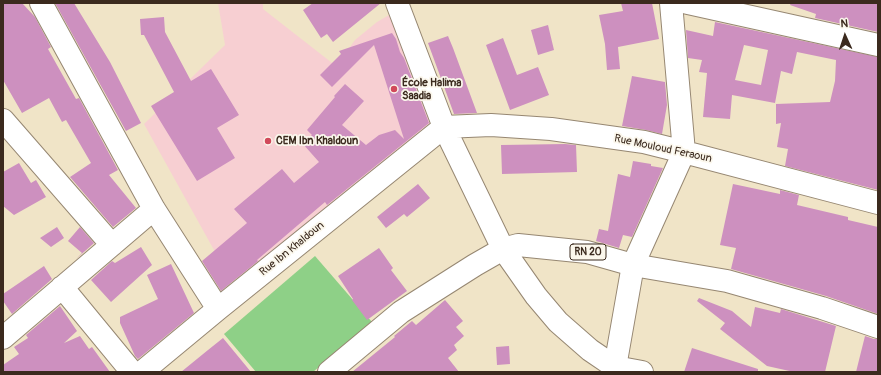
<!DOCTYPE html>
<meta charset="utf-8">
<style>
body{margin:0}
#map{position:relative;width:881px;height:375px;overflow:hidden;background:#f0e4c7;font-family:Pangolin,sans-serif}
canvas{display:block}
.frame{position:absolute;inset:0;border:4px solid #3b2a1e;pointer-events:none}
.north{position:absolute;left:825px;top:16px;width:40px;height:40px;-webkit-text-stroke:3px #fbf7ec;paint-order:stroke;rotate:357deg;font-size:11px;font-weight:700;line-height:16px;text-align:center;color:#3b2a1e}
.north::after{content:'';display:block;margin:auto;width:14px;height:18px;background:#3b2a1e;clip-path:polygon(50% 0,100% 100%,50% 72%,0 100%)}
</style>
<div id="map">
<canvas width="881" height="375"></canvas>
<div class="frame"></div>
<div class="north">N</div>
</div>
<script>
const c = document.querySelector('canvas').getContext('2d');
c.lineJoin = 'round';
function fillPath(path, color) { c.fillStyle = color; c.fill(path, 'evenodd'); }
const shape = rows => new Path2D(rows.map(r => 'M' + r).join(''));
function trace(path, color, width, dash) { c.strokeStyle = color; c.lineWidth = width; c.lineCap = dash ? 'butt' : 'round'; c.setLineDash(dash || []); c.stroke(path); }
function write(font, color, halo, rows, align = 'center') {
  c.font = font + ' Pangolin,sans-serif'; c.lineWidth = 3.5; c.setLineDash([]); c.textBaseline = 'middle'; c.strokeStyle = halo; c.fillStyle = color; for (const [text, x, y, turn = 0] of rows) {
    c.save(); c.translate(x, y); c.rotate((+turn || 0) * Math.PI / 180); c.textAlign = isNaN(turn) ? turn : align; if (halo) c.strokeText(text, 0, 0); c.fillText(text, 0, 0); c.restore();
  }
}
fillPath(shape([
 [218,3,263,3,263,9,336,66,355,40,377,22,403,7,448,105,444,121,242,285,214,250,144,124,225,45]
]), '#f7cfd2');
fillPath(shape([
 [315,256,372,322,313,372,256,372,224,334]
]), '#8ed087');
fillPath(shape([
 [3,3,22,3,35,17,51,47,48,49,76,99,79,98,118,170,109,175,136,208,113,227,70,177,91,163,66,120,62,122,49,98,22,113,3,80],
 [55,3,74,3,110,62,141,123,126,131],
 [313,3,381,3,333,42,327,34,321,38,303,10],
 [621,3,652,3,659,39,618,47,620,69,607,70,605,44,599,15,623,11],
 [791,3,878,3,878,32,815,18,816,14,790,5],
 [164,17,165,32,191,81,211,69,239,115,217,128,235,158,197,181,151,106,174,92,144,35,141,35,140,19],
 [715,22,878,57,878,190,785,166,788,149,777,147,781,123,776,124,776,104,830,102,835,81,836,60,797,52,792,74,781,71,775,103,732,95,730,119,703,117,707,73,699,72,702,60,688,58,686,30,713,36],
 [744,45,768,50,761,85,735,80],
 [548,25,554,50,538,55,531,30],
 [392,33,396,39,400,52,404,58,429,123,327,205,325,202,257,260,258,261,221,291,202,261,247,223,234,209,282,169,294,183,319,162,303,144,312,135,307,130,335,97,334,96,345,84,364,101,342,125,366,145,379,135,395,130,404,139,374,45,332,87,320,75,341,54,339,51],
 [448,36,453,48,477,113,454,114,428,43],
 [503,38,517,75,538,67,549,95,510,110,486,45],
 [632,76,665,82,667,105,662,134,646,130,622,126],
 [565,144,576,145,577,172,502,174,501,145],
 [633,161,651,164,651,166,663,168,632,237,623,235,619,248,596,241,599,229,608,231,618,174,630,177],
 [19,163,31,183,36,180,46,197,14,215,3,206,3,172],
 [418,184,430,198,407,217,404,214,386,228,377,217],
 [733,184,780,194,780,190,799,195,797,205,848,217,848,220,878,227,878,314,826,296,731,269,736,248,720,245],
 [57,227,64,238,51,247,40,238],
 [80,227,94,243,93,244,76,259,82,253,68,241],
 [141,247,152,265,111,302,91,280,112,261,115,263],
 [379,248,393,268,391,270,407,291,367,320,352,300,353,299,338,276],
 [171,264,194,313,138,359,135,356,120,323,120,317,158,299,147,275],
 [44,266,52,279,12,314,3,301,3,294],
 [699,298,732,311,751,327,755,307,780,313,781,309,836,326,825,372,794,372,767,366,720,329,725,323,697,301],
 [445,300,463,321,456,327,464,336,454,345,457,350,448,358,459,372,352,372,395,337,394,336,412,321,416,325],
 [60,306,77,331,64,343,80,336,89,349,92,347,110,372,3,372,3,365,19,354,14,347,28,338,26,335],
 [865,336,874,339,878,339,878,372,856,372],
 [223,338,251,372,181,372,208,350],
 [509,346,510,364,497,365,496,347],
 [692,348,758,369,758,372,684,372]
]), '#cd90bf');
const minor = shape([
 [41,3,154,209,218,309],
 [397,3,444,127,503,249],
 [688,3,878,45],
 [3,120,112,245],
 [62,287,132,372],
 [3,338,154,209],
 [615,367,633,265,684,152,671,3],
 [142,372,218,309,444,127,491,125,551,129,644,142,684,152,878,203]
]);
const major = shape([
 [503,249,536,296,558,322,590,350,615,367,619,372],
 [615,367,642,372],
 [329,372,401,312,475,265,503,249,518,245,587,252,633,265,727,281,822,308,878,327]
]);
trace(minor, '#968772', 24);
trace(major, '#968772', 24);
trace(minor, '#fff', 22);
trace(major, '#fff', 22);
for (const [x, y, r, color] of [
 [394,89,4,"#d1495b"],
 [268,141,4,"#d1495b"]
]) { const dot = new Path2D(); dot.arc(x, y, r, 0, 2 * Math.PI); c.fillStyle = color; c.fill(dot); trace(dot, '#fbf7ec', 1.5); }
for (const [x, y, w] of [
 [588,252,36]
]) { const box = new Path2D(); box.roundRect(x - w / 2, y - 8, w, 16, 3); c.fillStyle = '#fbf7ec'; c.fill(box); trace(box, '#3b2a1e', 1); }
write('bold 10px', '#3b2a1e', null, [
 ["RN 20",588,252]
]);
write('bold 11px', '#3b2a1e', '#fbf7ec', [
 ["École Halima",402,83],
 ["Saadia",402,96],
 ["CEM Ibn Khaldoun",276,141]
], 'left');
write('11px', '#3b2a1e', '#fbf7ec', [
 ["Rue Mouloud Feraoun",663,149,12],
 ["Rue Ibn Khaldoun",292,249,-39]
]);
</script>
